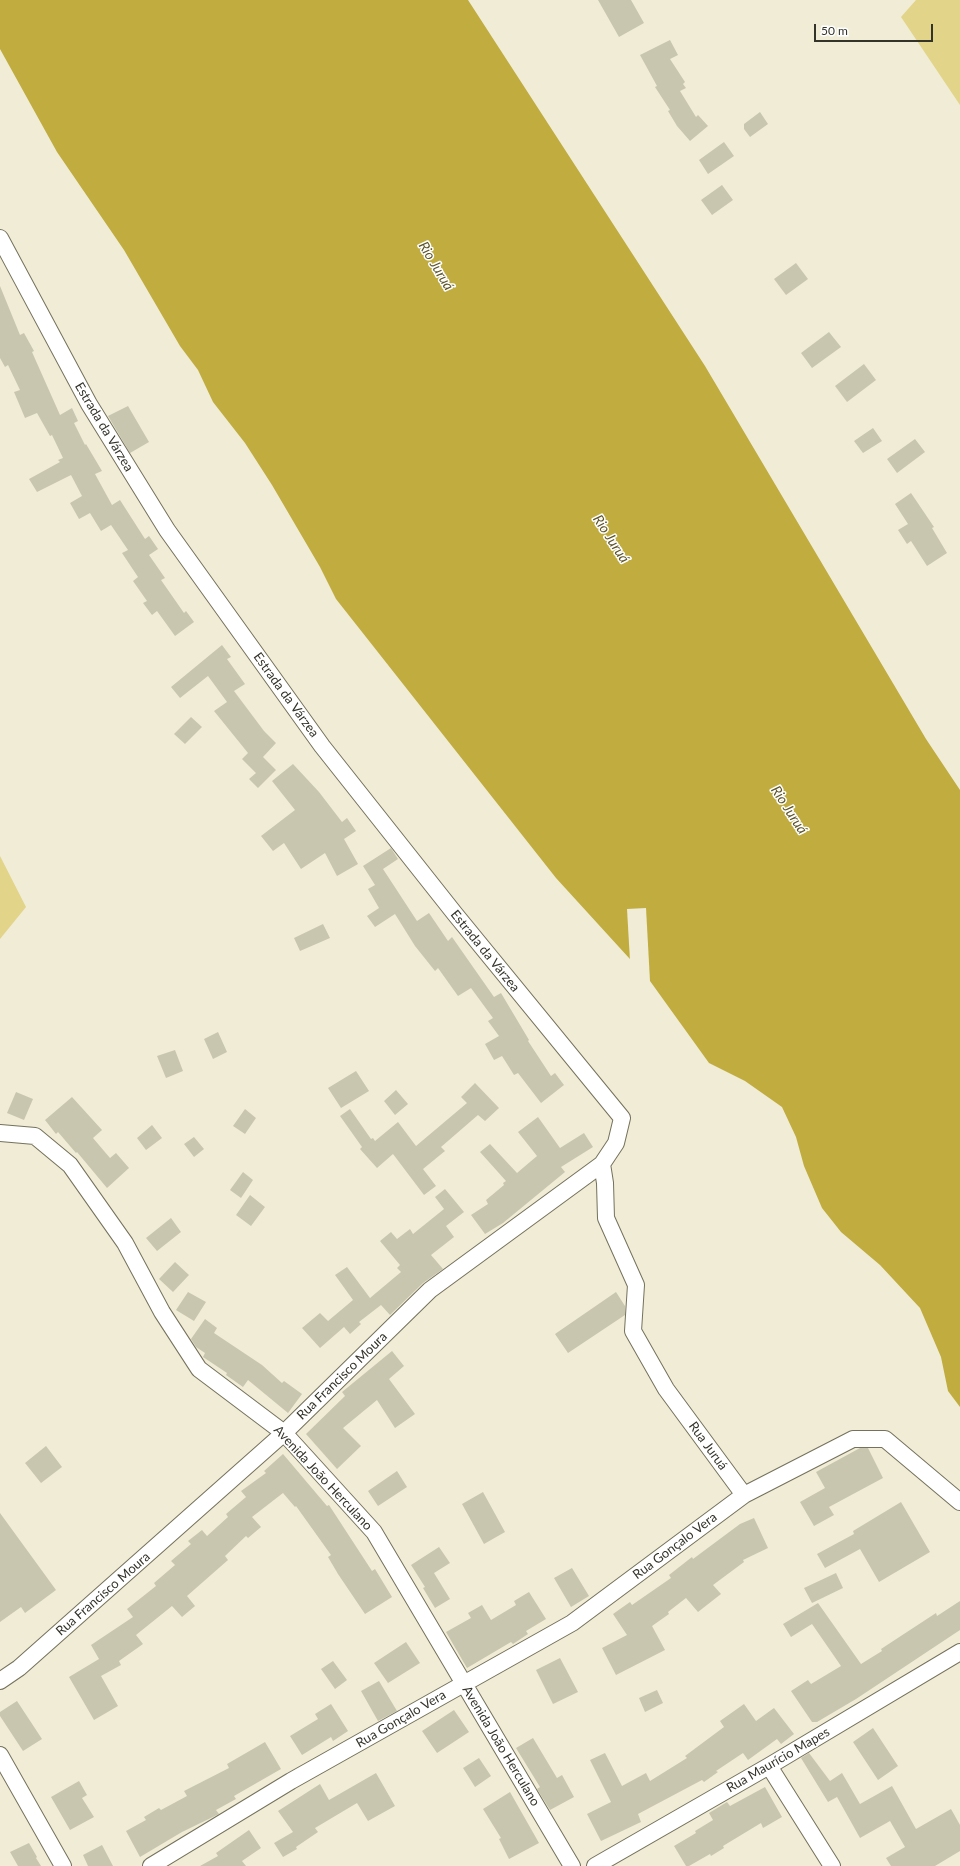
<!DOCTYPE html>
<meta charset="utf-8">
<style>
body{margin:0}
#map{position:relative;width:960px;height:1866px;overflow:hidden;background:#f0ecd5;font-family:Lato,sans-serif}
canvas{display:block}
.scale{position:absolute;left:814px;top:24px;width:119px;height:18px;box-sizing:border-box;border:2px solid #34332a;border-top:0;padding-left:5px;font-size:12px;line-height:14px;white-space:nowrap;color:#34332a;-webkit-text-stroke:3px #fff;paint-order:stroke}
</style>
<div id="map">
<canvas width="960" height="1866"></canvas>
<div class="scale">50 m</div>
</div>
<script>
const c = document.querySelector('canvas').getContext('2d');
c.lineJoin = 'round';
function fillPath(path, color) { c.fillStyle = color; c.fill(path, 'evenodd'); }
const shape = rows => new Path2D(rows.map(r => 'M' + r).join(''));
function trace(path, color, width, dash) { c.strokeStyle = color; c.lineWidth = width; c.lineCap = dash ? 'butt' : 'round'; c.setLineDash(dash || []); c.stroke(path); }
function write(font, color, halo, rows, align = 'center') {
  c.font = font + ' Lato,sans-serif'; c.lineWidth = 3; c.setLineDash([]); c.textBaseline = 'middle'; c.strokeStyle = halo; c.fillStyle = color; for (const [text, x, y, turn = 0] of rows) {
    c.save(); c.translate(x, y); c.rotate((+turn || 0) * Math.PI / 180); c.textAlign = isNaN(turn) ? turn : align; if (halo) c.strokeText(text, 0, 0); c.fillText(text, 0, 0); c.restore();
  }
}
fillPath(shape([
 [916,0,960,0,960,105,901,17],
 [0,856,26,907,0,939]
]), '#e2d489');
fillPath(shape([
 [0,0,468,0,705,366,926,739,960,790,960,1407,948,1391,941,1357,920,1308,880,1265,841,1232,822,1208,804,1166,796,1137,782,1107,745,1081,709,1063,650,981,556,878,336,599,320,567,272,485,245,443,213,402,198,370,180,346,124,250,57,152,0,49]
]), '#c0ac3f');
fillPath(shape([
 [646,908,650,981,648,981,630,961,627,909]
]), '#f0ecd5');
fillPath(shape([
 [598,0,631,0,644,23,619,37],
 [670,40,678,55,670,59,685,82,683,84,686,88,680,91,696,117,698,115,708,126,690,141,677,126,668,111,670,110,655,87,657,86,640,55],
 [760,112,768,124,750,137,744,129,744,124],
 [724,142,734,156,708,174,699,160],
 [722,185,733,200,712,215,701,200],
 [796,263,808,279,786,295,774,279],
 [0,286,20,335,24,333,34,351,32,352,60,415,72,408,78,421,74,423,85,445,86,444,102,471,95,474,112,505,120,500,145,539,149,536,158,549,149,555,165,578,161,580,184,613,186,611,194,622,175,636,157,611,152,615,143,603,147,601,133,581,138,577,122,553,128,550,111,525,101,531,90,513,79,519,70,503,82,496,71,475,37,492,29,479,60,462,58,460,63,458,52,435,50,436,37,413,25,418,14,392,20,390,8,365,5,367,0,358],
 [829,332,841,347,812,368,801,353],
 [864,364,876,380,847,402,835,386],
 [128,406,149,442,130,453,108,416],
 [873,428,882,441,863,453,854,441],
 [915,439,925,452,897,473,887,459],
 [911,493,934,527,932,528,947,553,927,566,911,541,907,544,898,530,908,524,895,504],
 [222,645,231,657,227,659,245,684,234,691,264,731,276,743,263,757,276,770,258,788,249,779,256,773,242,759,248,753,214,711,227,702,208,676,180,698,171,687],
 [191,717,202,727,185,744,174,734],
 [293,764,319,792,342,822,347,818,356,831,344,839,358,864,337,876,325,853,301,869,284,843,273,851,261,836,295,810,272,781],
 [391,848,398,859,383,869,417,921,429,913,448,941,452,937,494,997,501,993,529,1040,528,1041,551,1076,555,1073,564,1085,541,1103,518,1073,514,1075,502,1056,494,1060,485,1044,499,1036,488,1021,493,1018,471,988,458,996,438,968,435,971,415,946,395,914,375,927,367,916,379,908,368,889,375,885,363,866],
 [323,924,330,938,300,951,294,938],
 [218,1032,227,1052,213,1059,204,1039],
 [175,1050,183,1071,166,1078,157,1056],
 [356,1071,369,1091,341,1108,328,1088],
 [475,1083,499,1108,485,1121,478,1115,441,1147,445,1151,423,1169,436,1186,424,1195,393,1154,377,1168,360,1149,362,1147,340,1116,350,1109,371,1139,373,1138,375,1141,398,1122,416,1146,467,1103,461,1097],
 [396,1090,408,1104,395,1115,384,1101],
 [16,1092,33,1099,24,1120,7,1113],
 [72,1097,102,1130,93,1138,110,1158,116,1153,129,1168,107,1188,77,1152,76,1153,58,1132,56,1134,45,1120],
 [245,1109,256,1118,245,1134,233,1126],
 [538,1117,560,1148,584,1133,593,1147,561,1167,565,1172,503,1223,485,1234,471,1215,488,1204,486,1200,504,1185,503,1183,506,1181,480,1152,490,1144,517,1173,537,1156,518,1132],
 [152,1125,162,1138,146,1150,137,1138],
 [194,1137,204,1149,194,1157,184,1144],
 [243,1172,253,1180,241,1198,230,1190],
 [445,1189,464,1212,446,1226,454,1237,431,1255,443,1269,423,1283,390,1315,381,1305,359,1322,361,1324,350,1334,344,1327,320,1348,302,1328,320,1313,328,1321,353,1300,335,1275,347,1267,370,1298,401,1272,397,1268,400,1265,380,1241,391,1232,397,1239,410,1229,413,1234,444,1209,435,1197],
 [250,1195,265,1207,251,1226,236,1215],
 [171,1218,181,1232,157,1251,146,1238],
 [175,1262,189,1275,173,1292,159,1279],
 [188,1292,206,1302,194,1321,176,1310],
 [616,1292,625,1306,625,1315,568,1353,555,1334],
 [205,1319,217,1328,214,1333,262,1365,282,1383,284,1381,302,1394,288,1413,248,1380,243,1387,226,1375,227,1373,203,1357,205,1353,196,1347,191,1339],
 [392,1351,404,1366,389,1379,415,1414,395,1428,377,1400,343,1428,361,1446,337,1469,306,1434,345,1396,342,1392],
 [46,1446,62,1467,41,1483,25,1463],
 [860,1448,868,1448,883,1478,829,1507,834,1515,814,1526,800,1502,825,1488,816,1472],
 [283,1454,327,1506,329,1505,372,1571,375,1569,392,1597,365,1614,338,1574,328,1557,331,1555,296,1506,295,1507,283,1493,252,1517,261,1527,248,1538,246,1536,225,1556,228,1560,187,1596,195,1606,182,1617,172,1606,136,1635,143,1644,119,1661,121,1665,101,1676,118,1706,94,1720,69,1677,99,1659,91,1645,133,1617,127,1609,156,1586,154,1583,175,1565,171,1561,191,1544,188,1541,202,1530,207,1536,228,1517,226,1514,246,1497,241,1491,266,1473,264,1471],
 [397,1471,407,1487,378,1506,368,1491],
 [483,1492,505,1532,484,1544,462,1504],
 [901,1502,930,1552,879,1582,860,1549,825,1568,817,1554,854,1534,853,1531],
 [0,1513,56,1590,25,1613,21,1607,0,1622],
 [754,1518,768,1548,743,1560,744,1562,713,1585,721,1594,698,1612,686,1598,668,1612,669,1614,652,1626,665,1650,616,1675,602,1648,627,1635,613,1614,630,1602,632,1605,671,1578,669,1575,692,1557,693,1559,740,1524],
 [439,1547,450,1563,434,1573,450,1599,435,1608,423,1588,425,1587,411,1565],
 [572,1568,589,1596,571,1607,554,1578],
 [836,1573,843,1588,812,1603,804,1588],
 [529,1592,546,1619,526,1631,528,1634,513,1644,511,1642,467,1668,446,1632,471,1618,468,1613,482,1605,491,1620,516,1605,514,1601],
 [960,1601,960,1630,856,1699,817,1722,812,1722,791,1691,808,1680,811,1684,841,1666,812,1624,791,1637,783,1624,818,1603,861,1664,882,1651,881,1649,936,1613,937,1616],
 [406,1642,420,1663,388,1683,374,1663],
 [560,1658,578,1692,553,1704,536,1670],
 [333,1661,347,1680,335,1689,321,1669],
 [379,1681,397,1711,378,1721,361,1691],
 [657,1690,663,1703,645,1712,639,1698],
 [17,1701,42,1739,23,1751,0,1716,0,1712],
 [331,1704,348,1731,333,1741,331,1737,302,1755,290,1736,318,1719,315,1714],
 [744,1704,756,1721,774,1708,794,1734,781,1744,777,1739,748,1760,743,1753,716,1771,718,1772,704,1782,702,1780,638,1814,641,1822,601,1841,587,1814,611,1802,590,1760,605,1753,622,1786,646,1773,650,1781,687,1758,685,1756,724,1727,720,1721],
 [454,1710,469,1732,437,1753,422,1731],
 [873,1728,898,1766,878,1780,853,1742],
 [533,1738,557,1778,562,1775,574,1797,550,1810,537,1789,540,1787,516,1748],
 [265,1742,281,1769,234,1796,236,1799,216,1810,219,1814,182,1832,140,1857,126,1831,146,1820,144,1817,159,1808,161,1810,187,1796,184,1791,229,1768,227,1764],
 [809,1753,830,1781,842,1773,860,1804,892,1786,916,1829,951,1809,960,1825,960,1851,935,1866,891,1866,886,1858,905,1847,890,1821,860,1838,837,1797,828,1802,801,1758],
 [479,1758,491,1776,475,1787,463,1768],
 [376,1773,395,1806,368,1821,357,1803,315,1828,318,1832,296,1847,297,1849,283,1857,274,1843,293,1832,278,1811,320,1784,329,1800],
 [79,1781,87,1795,82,1798,94,1817,70,1830,51,1797],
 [765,1787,782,1817,763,1828,761,1823,723,1846,724,1848,711,1856,710,1854,689,1866,686,1866,674,1846,696,1833,695,1831,713,1820,709,1813,727,1802,730,1806],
 [510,1792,539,1843,509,1859,499,1839,501,1838,483,1809],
 [249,1830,261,1848,242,1861,246,1866,200,1866,218,1856,216,1853],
 [29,1843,37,1857,36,1858,41,1866,18,1866,10,1852],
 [102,1845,113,1866,88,1866,83,1855]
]), '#c9c6af');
const minor = shape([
 [0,238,89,404,167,530,322,746,455,914,622,1118,616,1143,602,1164,430,1290,284,1433,19,1668,0,1681],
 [0,1133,35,1136,70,1165,125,1243,162,1312,199,1369,284,1433,374,1532,572,1866],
 [602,1164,605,1183,606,1218,636,1285,633,1331,666,1389,744,1495],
 [0,1755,63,1866],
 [769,1766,832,1866],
 [151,1866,291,1781,572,1623,744,1495,853,1439,885,1439,960,1502],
 [595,1866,769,1766,960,1652]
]);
trace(minor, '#74715c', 18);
trace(minor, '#fff', 16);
write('13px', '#34332a', '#fff', [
 ["Estrada da Várzea",104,427,59],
 ["Estrada da Várzea",286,695,54],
 ["Estrada da Várzea",485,951,51],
 ["Rua Francisco Moura",342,1376,-44],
 ["Rua Juruá",708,1446,54],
 ["Avenida João Herculano",323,1478,47],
 ["Rua Gonçalo Vera",675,1546,-37],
 ["Rua Francisco Moura",103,1594,-41],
 ["Rua Gonçalo Vera",401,1719,-30],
 ["Avenida João Herculano",501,1746,59],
 ["Rua Maurício Mapes",778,1760,-30]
]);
write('italic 14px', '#5d5428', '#fff', [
 ["Rio Juruá",436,266,59],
 ["Rio Juruá",611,539,57],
 ["Rio Juruá",789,810,57]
]);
</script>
